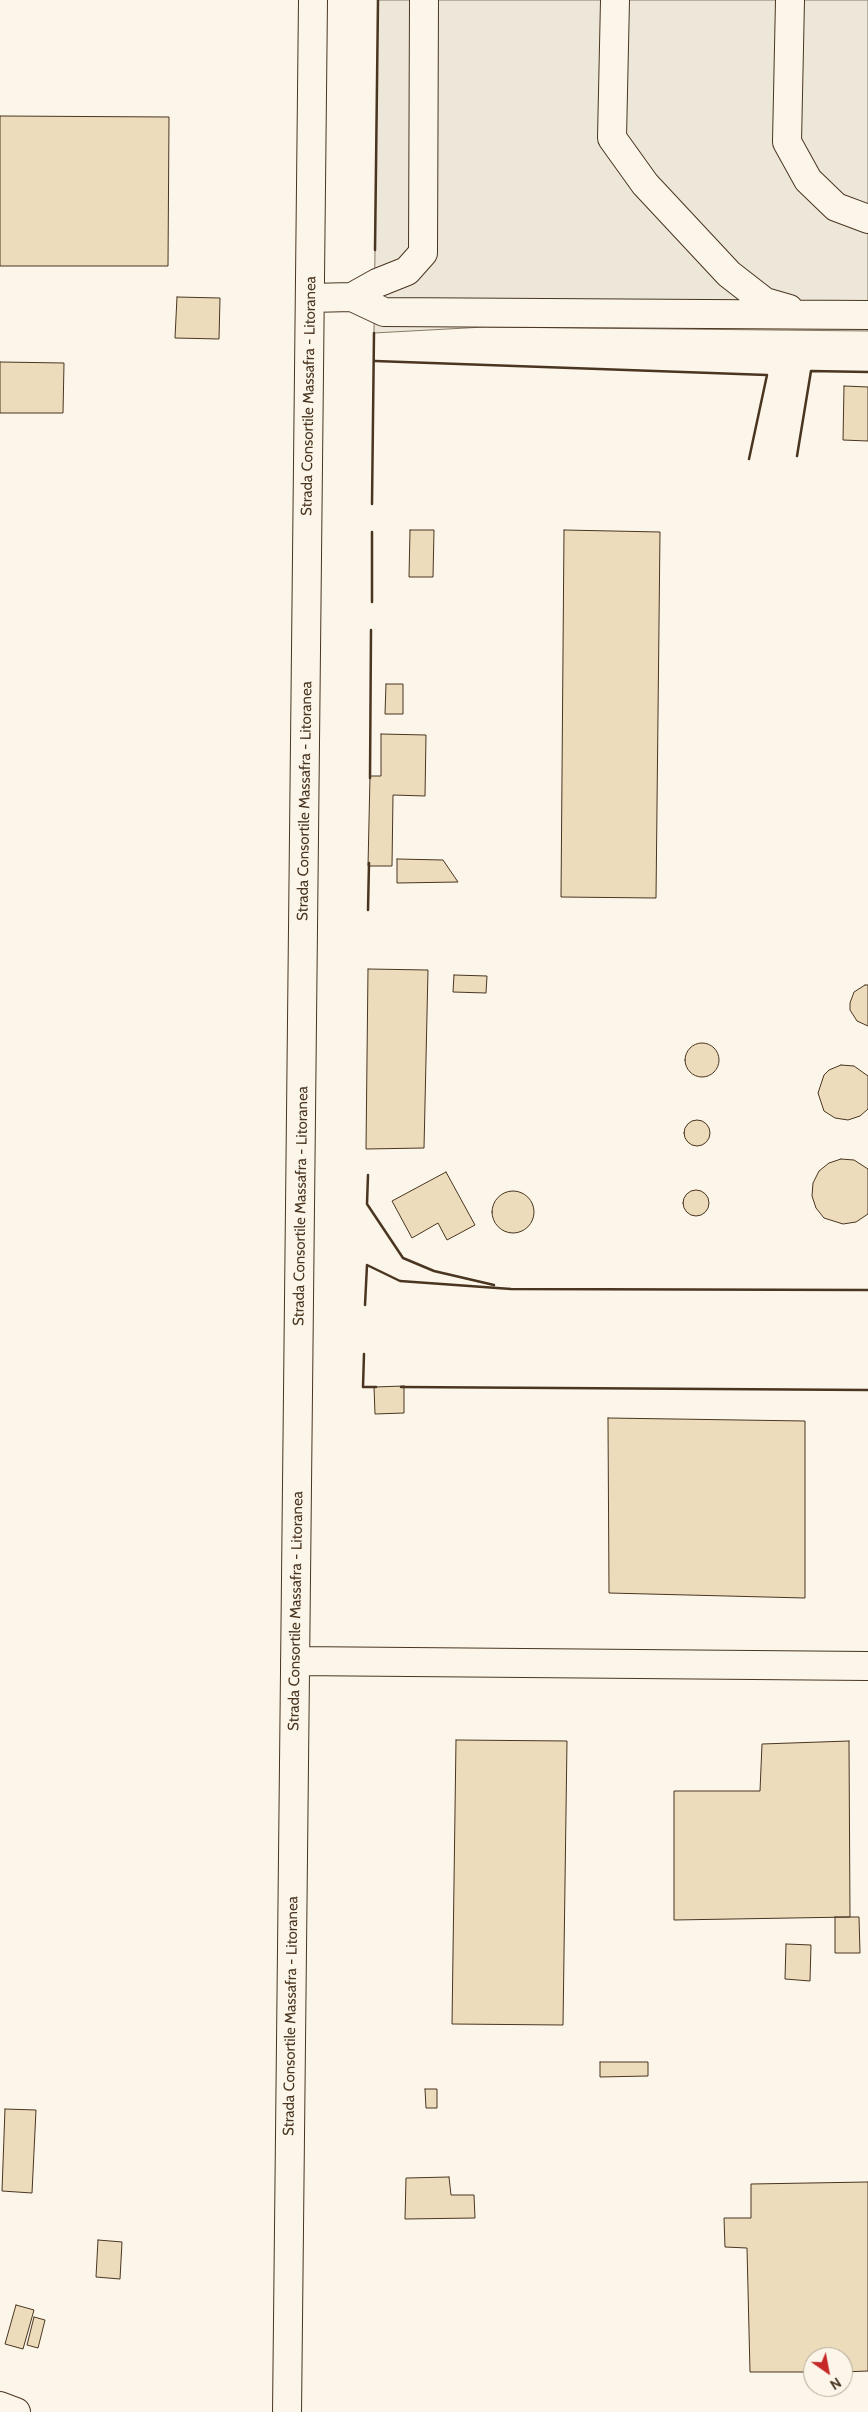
<!DOCTYPE html>
<style>
body{margin:0}
#map{position:relative;width:868px;height:2412px;overflow:hidden;background:#fbf6e9;font-family:Cabin,sans-serif}
canvas{display:block}
.north{position:absolute;left:803px;top:2347px;width:50px;height:50px;box-sizing:border-box;background:#fbf6e9;border:1px solid #b4a999;border-radius:50%;rotate:147deg;font-size:14px;font-weight:700;line-height:20px;text-align:center;color:#4a3520}
.north::after{content:'';display:block;margin:auto;width:18px;height:22px;background:#c62828;clip-path:polygon(50% 0,100% 100%,50% 72%,0 100%)}
</style>
<div id="map">
<canvas width="868" height="2412"></canvas>
<div class="north">N</div>
</div>
<script>
const c = document.querySelector('canvas').getContext('2d');
c.lineJoin = 'round';
function fillPath(path, color) { c.fillStyle = color; c.fill(path, 'evenodd'); }
const shape = rows => new Path2D(rows.map(r => 'M' + r).join(''));
function trace(path, color, width, dash) { c.strokeStyle = color; c.lineWidth = width; c.lineCap = dash ? 'butt' : 'round'; c.setLineDash(dash || []); c.stroke(path); }
function write(font, color, halo, rows, align = 'center') {
  c.font = font + ' Cabin,sans-serif'; c.lineWidth = 4; c.setLineDash([]); c.textBaseline = 'middle'; c.strokeStyle = halo; c.fillStyle = color; for (const [text, x, y, turn = 0] of rows) {
    c.save(); c.translate(x, y); c.rotate((+turn || 0) * Math.PI / 180); c.textAlign = isNaN(turn) ? turn : align; if (halo) c.strokeText(text, 0, 0); c.fillText(text, 0, 0); c.restore();
  }
}
const parking = shape([
 [378,0,868,0,868,331,484,327,374,333,378,0]
]);
fillPath(parking, '#ede7d9');
trace(parking, '#887966', 1);
const building = shape([
 [0,116,169,117,168,266,0,266,0,116],
 [177,297,220,298,219,339,175,338,177,297],
 [0,362,64,363,63,413,0,413,0,362],
 [844,386,868,387,868,441,843,440,844,386],
 [410,530,434,530,433,577,409,577,410,530],
 [564,530,660,532,656,898,561,897,564,530],
 [386,684,403,684,403,714,385,714,386,684],
 [381,734,426,735,425,796,393,795,392,866,368,866,370,776,381,776,381,734],
 [397,859,443,860,458,882,397,883,397,859],
 [368,969,428,970,424,1148,366,1149,368,969],
 [454,975,487,976,486,993,453,992,454,975],
 [865,985,868,985,868,1026,857,1021,850,1010,850,1003,854,992,865,985],
 '685 1060a17 17 0 1 1 34 0a17 17 0 1 1-34 0Z',
 [841,1065,854,1066,868,1076,868,1109,860,1116,848,1120,835,1118,824,1111,818,1093,824,1075,829,1070,841,1065],
 '684 1133a13 13 0 1 1 26 0a13 13 0 1 1-26 0Z',
 [841,1159,854,1160,868,1169,868,1214,856,1222,843,1224,824,1218,816,1208,812,1196,813,1183,819,1171,829,1163,841,1159],
 [446,1172,475,1225,447,1240,438,1223,412,1238,392,1201,446,1172],
 '683 1203a13 13 0 1 1 26 0a13 13 0 1 1-26 0Z',
 '492 1212a21 21 0 1 1 42 0a21 21 0 1 1-42 0Z',
 [404,1386,404,1413,375,1414,374,1387,404,1386],
 [608,1418,805,1421,805,1598,609,1593,608,1418],
 [456,1740,567,1741,563,2025,452,2024,456,1740],
 [849,1741,850,1917,674,1920,674,1791,760,1791,762,1744,849,1741],
 [835,1917,859,1917,860,1953,835,1953,835,1917],
 [786,1944,811,1945,810,1981,785,1979,786,1944],
 [600,2062,648,2062,648,2076,600,2077,600,2062],
 [425,2089,437,2089,437,2108,426,2108,425,2089],
 [5,2109,36,2110,32,2193,2,2191,5,2109],
 [449,2177,451,2195,474,2195,475,2218,405,2219,406,2178,449,2177],
 [868,2182,868,2371,843,2372,843,2357,813,2357,813,2372,750,2372,747,2248,725,2247,724,2218,751,2218,751,2184,868,2182],
 [98,2240,122,2242,120,2279,96,2277,98,2240],
 [16,2305,34,2310,23,2349,5,2344,16,2305],
 [34,2317,45,2320,38,2348,27,2345,34,2317]
]);
fillPath(building, '#ecdcbc');
trace(building, '#4a3520', 1);
const minor = shape([
 [615,0,612,138,645,184,729,274,765,302,789,309],
 [790,0,787,142,808,180,836,207,868,219],
 [352,297,377,283,407,271,423,253,424,0],
 [310,298,352,297,384,312,868,315],
 [295,1661,868,1666],
 [0,2406,16,2412],
 [287,2412,313,0]
]);
trace(minor, '#4a3520', 30);
trace(minor, '#fbf6e9', 28);
trace(shape([
 [375,250,378,0],
 [375,361,767,375,749,459],
 [797,456,811,371,868,372],
 [372,504,374,333],
 [372,602,372,532],
 [370,778,371,630],
 [368,910,369,863],
 [368,1175,367,1204,403,1258,434,1271,494,1285],
 [365,1305,367,1265,400,1281,511,1289,868,1290],
 [364,1354,363,1387,376,1387],
 [401,1387,868,1390]
]), '#4a3520', 2.5);
write('15px', '#4a3520', '#fbf6e9', [
 ["Strada Consortile Massafra - Litoranea",309,396,-89],
 ["Strada Consortile Massafra - Litoranea",305,801,-89],
 ["Strada Consortile Massafra - Litoranea",301,1206,-89],
 ["Strada Consortile Massafra - Litoranea",296,1611,-89],
 ["Strada Consortile Massafra - Litoranea",291,2016,-89]
]);
</script>
